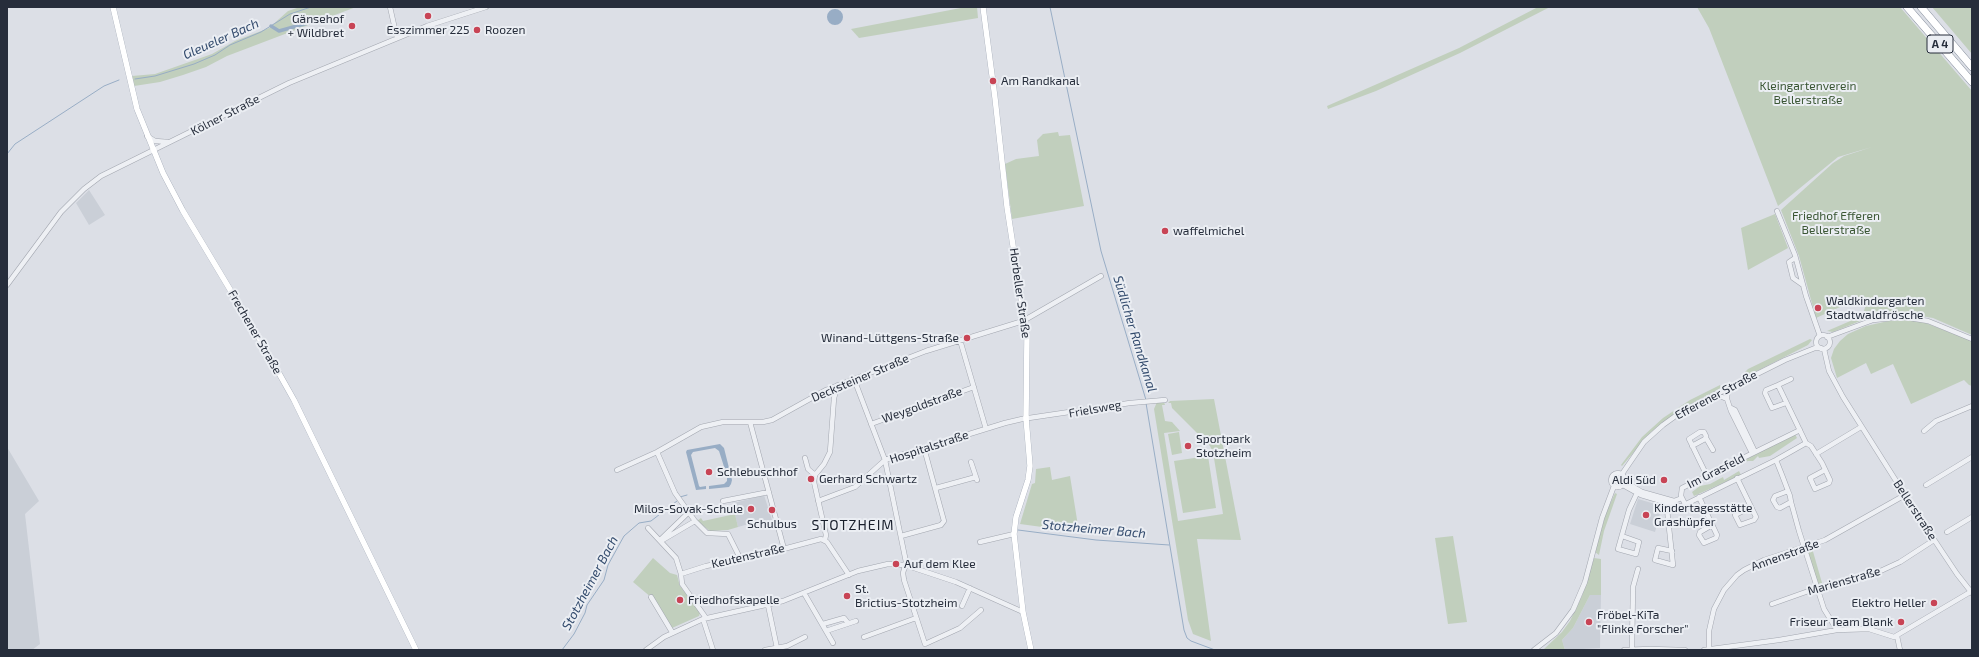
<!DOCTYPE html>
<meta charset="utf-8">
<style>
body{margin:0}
#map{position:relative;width:1979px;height:657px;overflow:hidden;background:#dcdfe6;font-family:"Exo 2",sans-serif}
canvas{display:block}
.frame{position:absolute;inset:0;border:8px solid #262d3b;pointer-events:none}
</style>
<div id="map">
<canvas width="1979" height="657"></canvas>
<div class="frame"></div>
</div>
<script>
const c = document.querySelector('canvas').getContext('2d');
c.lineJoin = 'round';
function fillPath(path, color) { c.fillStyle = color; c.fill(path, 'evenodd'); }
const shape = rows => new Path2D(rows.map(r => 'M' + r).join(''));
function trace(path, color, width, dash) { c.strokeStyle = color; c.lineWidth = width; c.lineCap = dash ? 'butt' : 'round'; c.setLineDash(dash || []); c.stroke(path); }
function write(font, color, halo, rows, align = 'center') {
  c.font = font + ' "Exo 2",sans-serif'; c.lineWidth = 4; c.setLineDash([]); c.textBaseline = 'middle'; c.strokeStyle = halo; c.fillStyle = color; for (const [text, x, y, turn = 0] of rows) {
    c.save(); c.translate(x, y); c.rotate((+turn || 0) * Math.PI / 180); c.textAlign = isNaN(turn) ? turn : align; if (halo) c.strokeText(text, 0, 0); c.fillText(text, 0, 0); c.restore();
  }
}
fillPath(shape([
 [89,190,105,215,89,225,76,203],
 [7,447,39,501,25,514,40,644,32,650,7,650],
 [764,495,772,520,760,523,759,521,738,527,732,502,734,503],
 [1638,499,1662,506,1655,532,1630,524],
 [1590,595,1601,595,1600,648,1565,650,1562,640,1573,628]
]), '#cacfd7');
fillPath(shape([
 [300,7,356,7,227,56,206,67,183,75,160,82,134,86,132,76,155,74,212,54,235,41,269,28,288,11],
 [966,7,977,7,978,18,859,38,851,29],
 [1538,7,1550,7,1460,53,1376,91,1328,109,1327,106,1459,48],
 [1697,7,1900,7,1972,91,1972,335,1933,318,1903,313,1875,315,1833,332,1827,331,1862,316,1867,302,1864,296,1816,318,1799,256,1781,210,1833,163,1844,156,1872,147,1838,157,1778,206,1709,28],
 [1932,7,1972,7,1972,54],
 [1058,132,1059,136,1070,135,1084,206,1012,219,1005,164,1016,159,1039,156,1037,140,1043,134],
 [1775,214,1788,248,1748,270,1741,228],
 [1897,319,1923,322,1972,341,1972,386,1969,385,1964,380,1911,404,1893,364,1871,374,1866,363,1837,378,1831,358,1834,349,1840,341,1848,334,1866,326],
 [1810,339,1812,340,1808,345,1749,375,1746,375,1745,372,1748,369],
 [1720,385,1721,388,1685,407,1651,432,1622,466,1621,465,1642,437,1663,418,1690,400],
 [1214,399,1241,540,1197,539,1211,641,1193,634,1188,620,1154,409,1157,402,1164,402,1165,405,1162,405,1165,421,1172,422,1180,431,1164,433,1178,521,1223,514,1213,452,1210,446,1172,408,1171,403,1168,403,1170,401],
 [1179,432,1182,453,1172,455,1168,434],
 [1795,434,1797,438,1770,456,1759,458,1758,456,1753,461,1748,461,1738,465,1737,464],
 [1208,456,1216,508,1183,513,1174,461],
 [1050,467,1052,480,1070,476,1079,532,1020,524,1032,484,1035,483,1036,469],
 [1739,471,1741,475,1694,496,1692,492,1700,486,1710,484,1723,477,1724,480],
 [1615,493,1617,494,1604,531,1599,555,1595,552,1606,513],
 [735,514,738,527,728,530,710,531,697,521,701,518,703,521],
 [1453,536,1467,622,1448,624,1435,538],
 [1812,548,1822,583,1817,584,1807,550],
 [653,558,670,573,677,575,680,586,695,605,700,613,699,616,672,628,652,598,633,582],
 [1594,558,1601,559,1601,595,1590,595,1573,628,1562,640,1565,650,1543,650,1562,632,1570,621,1582,596]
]), '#c1cfbd');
fillPath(shape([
 '827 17a8 8 0 1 1 16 0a8 8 0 1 1-16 0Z',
 [720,444,724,448,732,480,731,484,729,487,709,489,709,486,724,484,727,481,727,476,719,451,715,448,693,452,691,455,699,486,700,487,706,486,706,489,696,490,686,452,687,450]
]), '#98adc5');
trace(shape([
 [1050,7,1101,251,1146,400],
 [135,79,155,76,194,64,215,55,230,45,261,32,290,14,311,7],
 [7,154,15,144,104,86,119,80],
 [1146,403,1184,630,1187,638,1191,641,1215,650],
 [680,497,687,495],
 [1018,530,1096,540,1169,545],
 [562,650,574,634,585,613,587,605,604,580,608,565,624,536,639,523,651,521,677,501]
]), '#98adc5', 1);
trace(shape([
 [271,26,279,31,322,19]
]), '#98adc5', 3.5);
const minor = shape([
 [390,7,397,38],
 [147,136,155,141,168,142],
 [1777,211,1795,255,1806,296,1820,336],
 [1795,258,1789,262,1793,278,1803,285],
 [7,285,61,212,84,189,101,176,289,83,427,26,486,7],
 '1816 342a7 7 0 1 1 14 0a7 7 0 1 1-14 0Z',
 [1827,337,1873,320,1903,317,1928,321,1972,339],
 [960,340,986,429],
 [1824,349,1829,371,1843,397,1917,514,1957,574,1972,593],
 [854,379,885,460,906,562,903,573,904,580,925,644,960,628,981,610],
 [1778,385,1791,379],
 [1728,387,1727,399,1731,411,1752,453],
 [1715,394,1727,399],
 [1786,403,1772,408,1765,393,1766,390,1778,385,1806,443,1811,446,1822,463,1830,480,1829,483,1815,489,1810,478,1825,470],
 [1731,408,1735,410,1755,452],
 [750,422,784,549],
 [871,424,974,387],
 [1924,431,1936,421,1972,406],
 [1706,438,1713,450],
 [1692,446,1705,439,1706,436,1704,432,1700,432,1689,439,1690,441,1707,476],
 [657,452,675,493,695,521,707,533,728,534,741,560],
 [1816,454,1861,427],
 [805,458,808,469,815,475],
 [1776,460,1782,475,1790,496,1791,502,1780,508,1777,507,1773,500,1775,496,1788,491],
 [971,462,977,480],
 [617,470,657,452,701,427,723,422,763,422,772,420,826,390,926,351,1023,321,1101,276],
 '1611 480a7 7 0 1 1 14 0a7 7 0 1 1-14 0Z',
 [1622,474,1644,442,1663,425,1681,412,1785,360,1815,348,1821,348],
 [1737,478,1756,517,1754,520,1740,525,1735,515,1751,507],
 [1625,482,1642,492,1674,501,1682,498],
 [1623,485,1641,495,1678,506,1682,506,1776,460,1806,443],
 [1926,485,1972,457],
 [936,488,976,477],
 [1699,497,1717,535,1716,538,1704,543,1699,535,1700,532,1712,525],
 [723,501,769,492],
 [818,501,855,487,885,460,1005,423,1022,419,1130,403,1165,400],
 [1791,502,1799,531,1824,609,1837,630],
 [1668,503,1667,509,1673,565,1655,560,1658,548,1672,551],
 [1685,504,1681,496,1682,488,1800,430],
 [648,528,676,558,681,574],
 [1947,532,1972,517],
 [901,536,941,525,944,521,924,448],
 [1622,536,1639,542,1636,554,1618,549,1629,510,1637,493],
 [660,540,689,512],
 [825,540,826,535,814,482,815,475,824,464,830,452,834,398,838,385],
 [661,541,695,521],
 [980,542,1014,534],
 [804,593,833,643],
 [651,597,672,632],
 [1772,604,1817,588,1874,574,1900,562,1934,540],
 [768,605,777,648],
 [962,606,970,588],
 [706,618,682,584,681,574,706,566,757,556,821,539,827,542,849,575],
 [703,619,713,650],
 [823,624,844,618,848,623],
 [826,631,856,621],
 [1897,636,1900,650],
 [864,637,916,618],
 [1632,649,1633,587,1638,569],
 [1709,649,1709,631,1714,609,1724,590,1737,575,1744,570,1764,560,1825,540,1905,495],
 [646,650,664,637,703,619,783,601,858,571,888,564,905,565,956,582,1023,612],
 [765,650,787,646,805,637],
 [1534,650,1556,633,1573,610,1585,582,1602,518,1614,486],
 [1624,650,1650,649,1685,650],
 [1704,650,1779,640,1837,630,1869,629,1894,637,1972,591]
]);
const major = shape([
 [113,7,137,109,163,173,183,211,262,343,294,400,416,650],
 [983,7,995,98,1007,207,1027,336,1026,418,1030,466,1028,480,1016,517,1014,534,1023,612,1031,650]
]);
const highway = shape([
 [1907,7,1972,82],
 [1921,7,1972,67]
]);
trace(minor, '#a2a6af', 5.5);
trace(major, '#9ca4b1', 6);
trace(highway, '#848d9b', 8);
trace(minor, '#eef0f4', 4.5);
trace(major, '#fff', 5.5);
trace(highway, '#fff', 7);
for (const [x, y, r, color] of [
 [428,16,4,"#c84455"],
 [352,26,4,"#c84455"],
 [477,30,4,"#c84455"],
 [993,81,4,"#c84455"],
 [1165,231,4,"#c84455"],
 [1818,308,4,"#c84455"],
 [967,338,4,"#c84455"],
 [1188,446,4,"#c84455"],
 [709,472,4,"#c84455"],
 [811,479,4,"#c84455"],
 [1664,480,4,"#c84455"],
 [751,509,4,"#c84455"],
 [772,510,4,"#c84455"],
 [1646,515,4,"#c84455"],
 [896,564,4,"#c84455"],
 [847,596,4,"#c84455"],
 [680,600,4,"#c84455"],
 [1934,603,4,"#c84455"],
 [1589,622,4,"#c84455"],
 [1901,622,4,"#c84455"]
]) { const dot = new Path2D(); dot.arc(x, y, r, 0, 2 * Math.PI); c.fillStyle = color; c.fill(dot); trace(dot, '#ebeef3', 1.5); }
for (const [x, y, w] of [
 [1940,44,26]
]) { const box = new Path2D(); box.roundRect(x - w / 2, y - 9, w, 18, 3); c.fillStyle = '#ebeef3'; c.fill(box); trace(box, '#262d3b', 1); }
write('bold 11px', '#262d3b', null, [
 ["A 4",1940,44]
]);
write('12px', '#262d3b', '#ebeef3', [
 ["Gänsehof",344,19,"right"],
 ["+ Wildbret",344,33,"right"],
 ["Esszimmer 225",428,30,"center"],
 ["Roozen",485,30],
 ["Am Randkanal",1001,81],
 ["waffelmichel",1173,231],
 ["Waldkindergarten",1826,301],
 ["Stadtwaldfrösche",1826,315],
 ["Winand-Lüttgens-Straße",959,338,"right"],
 ["Sportpark",1196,439],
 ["Stotzheim",1196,453],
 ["Schlebuschhof",717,472],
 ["Gerhard Schwartz",819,479],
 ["Aldi Süd",1656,480,"right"],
 ["Kindertagesstätte",1654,508],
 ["Grashüpfer",1654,522],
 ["Milos-Sovak-Schule",743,509,"right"],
 ["Schulbus",772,524,"center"],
 ["Auf dem Klee",904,564],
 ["St.",855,589],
 ["Brictius-Stotzheim",855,603],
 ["Friedhofskapelle",688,600],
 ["Elektro Heller",1926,603,"right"],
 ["Fröbel-KiTa",1597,615],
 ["\"Flinke Forscher\"",1597,629],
 ["Friseur Team Blank",1893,622,"right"]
], 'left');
write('12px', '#3a5634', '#ebeef3', [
 ["Kleingartenverein",1808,86],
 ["Bellerstraße",1808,100],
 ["Friedhof Efferen",1836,216],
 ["Bellerstraße",1836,230]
]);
write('12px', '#262d3b', '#ebeef3', [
 ["Kölner Straße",225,115,-27],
 ["Horbeller Straße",1020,293,82],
 ["Frechener Straße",255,332,60],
 ["Decksteiner Straße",860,378,-23],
 ["Efferener Straße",1716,395,-28],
 ["Weygoldstraße",922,405,-20],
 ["Frielsweg",1095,409,-10],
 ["Hospitalstraße",929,447,-18],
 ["Im Grasfeld",1716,471,-27],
 ["Bellerstraße",1915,510,57],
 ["Annenstraße",1785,555,-20],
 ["Keutenstraße",748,556,-13],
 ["Marienstraße",1844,581,-16]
]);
write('italic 13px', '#334b6d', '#ebeef3', [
 ["Gleueler Bach",221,39,-24],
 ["Südlicher Randkanal",1135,334,73],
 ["Stotzheimer Bach",1094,529,5],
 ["Stotzheimer Bach",590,583,-62]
]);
c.letterSpacing = '1px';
write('14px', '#191f2c', '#ebeef3', [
 ["STOTZHEIM",853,525]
]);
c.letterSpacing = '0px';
</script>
